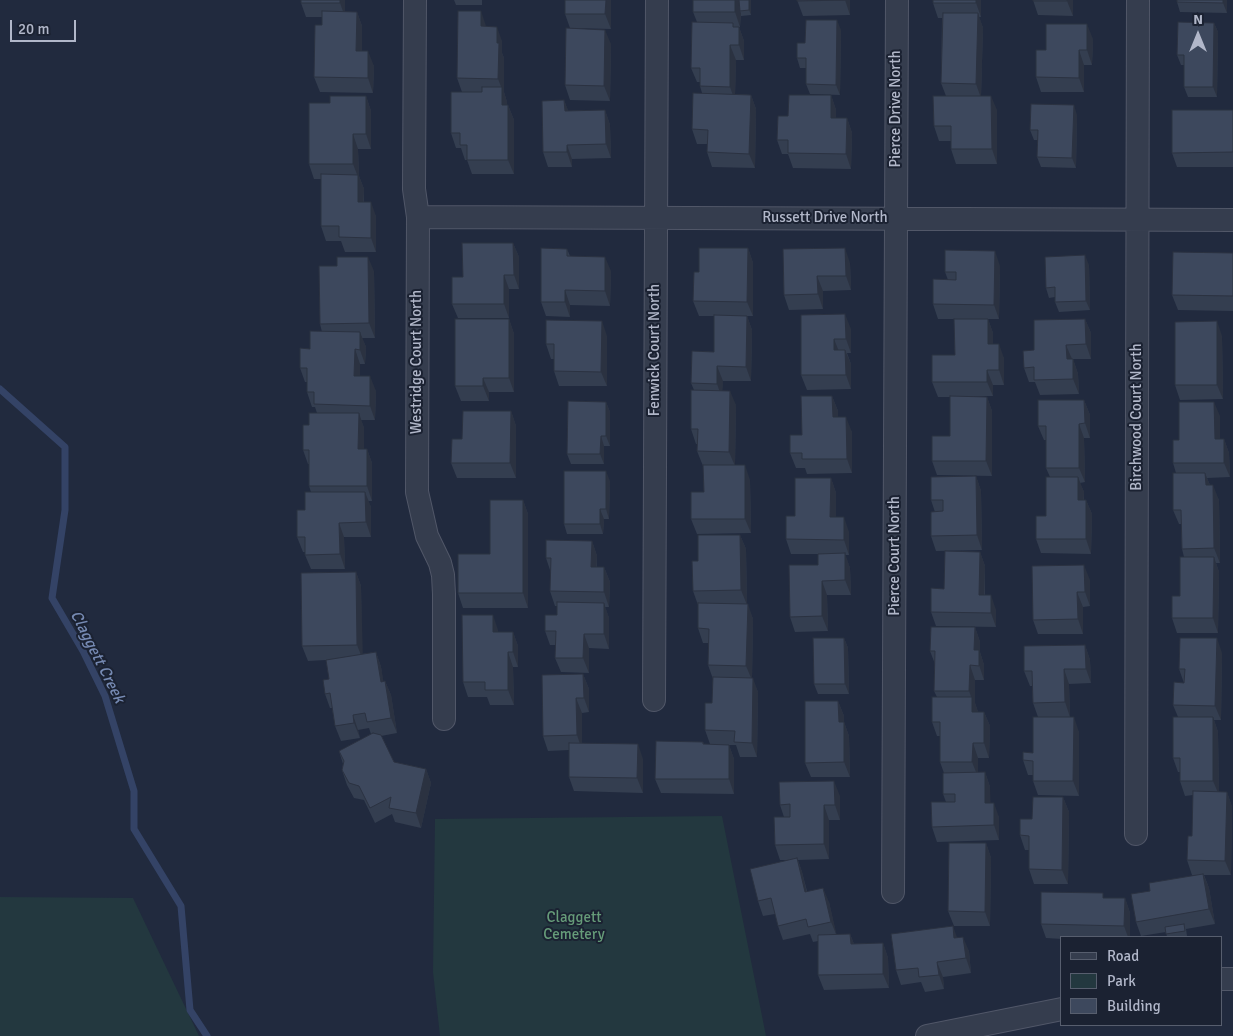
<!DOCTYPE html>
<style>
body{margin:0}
#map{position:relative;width:1233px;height:1036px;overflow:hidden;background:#212a3e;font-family:Signika,sans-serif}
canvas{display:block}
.legend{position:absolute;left:1060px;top:936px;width:162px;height:90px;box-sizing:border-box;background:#1b2232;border:1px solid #575e6e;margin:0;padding:6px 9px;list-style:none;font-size:15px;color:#b1b7c9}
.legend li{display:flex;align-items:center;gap:10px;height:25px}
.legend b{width:25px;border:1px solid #575e6e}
.north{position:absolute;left:1173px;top:10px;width:50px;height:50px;-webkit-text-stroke:4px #1b2232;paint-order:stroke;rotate:0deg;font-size:14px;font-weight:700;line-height:20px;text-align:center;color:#b1b7c9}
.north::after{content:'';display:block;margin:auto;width:18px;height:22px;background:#b1b7c9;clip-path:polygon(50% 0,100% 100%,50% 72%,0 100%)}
.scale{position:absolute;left:10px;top:20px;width:66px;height:22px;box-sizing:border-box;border:2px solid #b1b7c9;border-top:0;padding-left:6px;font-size:15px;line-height:18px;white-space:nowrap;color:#b1b7c9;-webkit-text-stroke:4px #1b2232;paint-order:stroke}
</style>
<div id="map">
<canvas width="1233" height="1036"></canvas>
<ul class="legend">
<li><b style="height:6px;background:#353d4e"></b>Road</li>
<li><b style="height:14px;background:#23383f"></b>Park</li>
<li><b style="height:14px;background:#3d485d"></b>Building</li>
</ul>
<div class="north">N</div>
<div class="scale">20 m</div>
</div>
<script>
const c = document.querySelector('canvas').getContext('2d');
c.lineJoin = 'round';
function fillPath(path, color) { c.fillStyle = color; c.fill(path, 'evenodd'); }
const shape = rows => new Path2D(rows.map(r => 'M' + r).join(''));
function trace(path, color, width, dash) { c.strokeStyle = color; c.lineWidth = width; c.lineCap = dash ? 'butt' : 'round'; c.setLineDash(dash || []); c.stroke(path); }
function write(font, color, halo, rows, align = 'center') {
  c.font = font + ' Signika,sans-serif'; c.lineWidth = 4; c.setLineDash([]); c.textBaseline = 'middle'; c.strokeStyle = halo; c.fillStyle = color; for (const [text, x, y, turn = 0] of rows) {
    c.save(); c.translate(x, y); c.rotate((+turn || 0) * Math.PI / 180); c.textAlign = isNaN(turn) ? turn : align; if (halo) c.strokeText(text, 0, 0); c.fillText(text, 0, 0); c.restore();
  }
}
fillPath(shape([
 [722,816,766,1036,440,1036,433,972,435,819],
 [0,897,133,898,199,1036,0,1036]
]), '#23383f');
trace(shape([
 [0,389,65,447,65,510,52,598,83,651,105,696,134,791,134,829,181,906,190,1010,207,1036]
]), '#344366', 7);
const street = shape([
 [415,0,414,189,418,217,417,492,427,536,440,563,443,575,444,594,444,719],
 [418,217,1233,220],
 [654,700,657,0],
 [1136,834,1138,0],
 [893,892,897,0],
 [1222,979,1233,979],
 [927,1036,1062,1009]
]);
trace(street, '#515768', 24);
trace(street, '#353d4e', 22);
fillPath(shape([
 [345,0,345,12,357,12,362,26,362,51,374,66,373,93,320,92,314,77,322,25,322,17,306,17,301,3],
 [454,0,482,0,482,5,456,5],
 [565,0,611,0,611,29,570,28,565,14],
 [751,0,751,15,741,16,741,13,740,27,739,27,744,41,744,60,736,60,735,94,751,95,756,109,755,168,712,167,707,152,707,144,697,144,692,129,702,93,700,86,700,82,697,82,691,68,697,22,693,12],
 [797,0,850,0,850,15,803,16],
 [933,0,981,0,981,17,979,17,983,28,981,96,997,110,997,164,956,164,951,149,951,141,939,141,934,126,946,96,941,83,942,18,938,18,933,3],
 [1033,0,1073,0,1073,16,1038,15],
 [1177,0,1227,0,1227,13,1180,12,1177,2],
 [1214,23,1218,32,1217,97,1188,97,1184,87,1184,65,1181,65,1177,55],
 [486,26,502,41,502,53,504,58,504,92,507,102,507,105,508,105,514,120,514,174,472,174,467,160,465,160,461,148,456,148,451,133,462,92,457,78],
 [841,30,840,95,810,94,806,84,806,68,800,68,797,58,805,43],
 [1093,39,1092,65,1084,65,1084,92,1041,92,1036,77],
 [611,44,610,101,570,100,565,85],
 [831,95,836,110,836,118,847,118,852,133,851,169,793,168,788,154,782,154,777,140,788,116],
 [366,96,371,111,371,149,358,149,359,176,364,189,364,202,376,216,376,252,345,252,341,241,326,241,321,226,321,179,314,179,309,164,330,103],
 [564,100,568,111,605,110,610,125,611,158,572,159,572,167,548,167,543,152],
 [1233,110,1233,167,1177,167,1172,153],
 [1077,115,1076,168,1041,167,1037,157,1038,140,1034,140,1030,130],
 [513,243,519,257,519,289,509,289,509,318,458,318,452,304,463,277],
 [748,248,753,263,753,316,747,316,752,330,751,381,723,381,722,391,736,405,735,465,750,480,751,533,697,534,691,519,704,492,703,466,697,451,698,444,696,444,691,429,694,390,691,383,714,352,714,316,699,316,693,301,699,272],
 [567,249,570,256,611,271,610,306,570,305,570,317,546,316,541,302],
 [783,249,850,263,851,290,823,291,823,309,789,310,784,295],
 [1233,253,1233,311,1178,310,1172,295],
 [1089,265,1090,310,1059,312,1055,302,1055,297,1049,298,1046,288],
 [337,266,374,271,375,338,362,338,366,347,365,364,360,364,360,376,376,391,375,420,361,420,364,428,364,449,367,449,372,463,372,501,368,501,371,507,371,537,344,537,345,569,311,569,305,555,305,552,303,552,297,537,311,492,309,486,309,464,308,464,303,450,309,425,317,413,315,407,312,407,307,392,307,382,305,382,300,368,310,349,322,332,320,324],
 [1000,266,999,319,988,319,993,333,993,344,1004,358,1004,385,993,385,993,396,967,396,987,397,992,411,992,476,937,475,932,461,950,436,950,397,938,397,932,382,955,355,954,319,938,319,933,304,948,280,945,272],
 [801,315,851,329,851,353,847,353,851,364,851,389,807,390,801,375],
 [509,319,514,334,514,392,489,392,489,401,461,401,455,386],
 [1085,319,1091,333,1091,359,1073,359,1078,374,1079,394,1040,395,1035,382,1029,382,1024,368,1034,350],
 [607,336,607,386,559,386,554,371,554,359,551,359,546,344],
 [1222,336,1223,399,1180,400,1175,385],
 [832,396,838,411,838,417,852,432,852,473,807,474,805,468,796,468,790,453,802,435],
 [1084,400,1090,415,1090,438,1084,438,1085,482,1080,483,1084,492,1084,500,1086,500,1092,514,1091,554,1041,553,1036,539,1046,516,1050,477,1046,468,1046,440,1044,440,1038,426],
 [606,402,610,412,610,446,604,446,604,464,571,464,567,454],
 [511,411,516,426,516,478,457,478,451,463,462,439],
 [1220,416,1220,439,1224,439,1229,453,1230,477,1207,478,1210,485,1219,500,1220,563,1216,563,1219,572,1218,633,1177,633,1172,618,1180,596,1184,557,1182,549,1181,524,1179,524,1173,510,1176,473,1173,463,1179,440],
 [976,476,981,491,982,550,936,551,931,536,935,512,931,500],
 [831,478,836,493,836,517,849,532,849,555,845,555,850,568,851,595,827,595,828,631,795,632,790,617,818,565,818,554,791,554,786,539,795,516],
 [610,481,609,519,604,519,603,534,567,534,564,524],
 [523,500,528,514,528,608,463,608,458,593,490,554],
 [740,535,746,549,747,604,753,619,752,678,758,692,757,757,740,757,736,745,729,745,734,759,734,794,661,793,655,779,703,742,704,744,710,744,705,730,712,703,713,679,708,665,708,643,703,643,698,628,698,605,693,591,698,561],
 [592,541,597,556,597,567,604,567,610,582,609,607,605,607,609,618,609,649,589,648,589,673,561,672,555,658,556,645,550,645,545,631,557,615,557,606,555,606,550,591,550,570,546,558],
 [980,552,985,566,985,595,996,610,996,627,936,626,931,612,944,589],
 [356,572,361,586,362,654,376,652,381,667,383,681,385,681,391,695,397,733,381,736,394,762,426,769,431,783,421,828,395,822,392,814,375,823,364,800,354,798,347,785,342,770,343,764,339,751,371,734,369,728,358,730,360,738,341,741,335,726,332,708,330,708,325,694,329,679,326,660,308,661,302,646],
 [1090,580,1090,606,1083,607,1083,634,1038,634,1033,620],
 [975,627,980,642,980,652,984,665,984,680,975,680,975,703,978,712,984,712,990,726,989,758,978,758,978,773,985,772,990,787,990,803,999,817,999,840,937,842,932,827,946,802,943,794,944,773,940,762,940,736,937,736,932,722,937,697,934,691,935,664,930,651],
 [498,630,498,632,513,632,518,646,518,667,513,667,514,705,490,705,487,697,468,697,463,682],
 [844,638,848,648,849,694,818,694,814,684],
 [1085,645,1090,660,1091,683,1069,684,1070,717,1079,732,1079,796,1038,795,1033,781,1033,775,1028,775,1023,760,1033,753,1038,717,1033,703,1032,686,1030,686,1024,671],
 [1222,653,1221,720,1214,720,1218,732,1219,792,1227,792,1232,807,1231,875,1204,875,1209,888,1215,924,1186,929,1187,936,1180,937,1167,937,1166,932,1141,936,1136,922,1150,891,1196,875,1192,875,1187,860,1192,836,1193,795,1185,796,1180,781,1180,772,1178,772,1173,758,1178,717,1173,705,1184,683,1179,669],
 [583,674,589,689,589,712,582,713,582,743,643,759,643,793,574,791,569,777,569,750,548,751,543,736],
 [838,701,844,716,844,722,849,736,850,777,811,777,805,763],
 [840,796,840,820,829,820,829,859,798,860,802,872,807,891,829,902,836,934,850,934,854,944,883,943,888,958,889,988,824,990,818,975,818,941,813,942,810,934,783,940,778,926,775,914,763,916,758,901,788,860,780,860,775,845,784,817,780,805],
 [1063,797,1069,812,1068,884,1034,884,1029,869,1029,850,1025,850,1020,835,1032,819],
 [986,843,991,858,990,926,954,926,948,911],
 [1105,898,1125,898,1130,913,1130,937,1062,937,1062,939,1046,938,1041,924],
 [957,938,969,951,971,973,943,977,944,989,925,992,921,982,901,985,896,970]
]), '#343e50');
fillPath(shape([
 [340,0,345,0,345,17,340,3],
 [606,0,611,0,611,29,605,14],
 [735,0,741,0,740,11,741,13,740,27,735,12],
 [749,0,751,0,751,15,749,10],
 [845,0,850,0,850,15],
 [976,0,981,0,981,17,976,3],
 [1067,0,1073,0,1073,16,1067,1],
 [1223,0,1227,0,1227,13,1223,3],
 [481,11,486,26,486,41,481,26],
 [357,12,362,26,362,66,356,51],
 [978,13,983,28,981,98,976,84],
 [837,20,841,30,840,95,836,85],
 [1214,23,1218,32,1217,97,1213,87],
 [1087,24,1093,39,1092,65,1087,50],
 [497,27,502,41,502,53,504,58,504,92,507,102,507,120,502,105,502,89,498,79,497,43],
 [739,27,744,41,744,60,739,45],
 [605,30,611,44,610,101,604,86],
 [730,45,736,60,735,101,730,87],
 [1079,50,1084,65,1084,92,1079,78],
 [368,51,374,66,373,93,368,78],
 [751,95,756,109,755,168,749,154],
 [831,95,836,110,836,132,831,118],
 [366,96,371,111,371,149,366,134],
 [991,96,997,110,997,164,992,149],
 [564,100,570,115,565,111],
 [508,105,514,120,514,174,508,160],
 [1074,105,1077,115,1076,168,1072,158],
 [605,110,610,125,611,158,606,144],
 [847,118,852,133,851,169,846,154],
 [353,134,358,149,359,176,364,189,363,216,358,202,358,177,353,164],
 [567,145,572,159,572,167,567,152],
 [371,202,376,216,376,252,371,238],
 [513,243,519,257,519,289,514,275],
 [748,248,753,263,753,316,747,302],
 [845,248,850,263,851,290,846,276],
 [995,251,1000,266,999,319,994,305],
 [1085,255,1089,265,1090,310,1086,301],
 [368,257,374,271,375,338,369,323],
 [605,257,611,271,610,306,605,291],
 [504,275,509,289,509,318,504,304],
 [817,276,823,291,823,309,818,294],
 [565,290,570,305,570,317,565,302],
 [845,314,851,329,851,353,846,339],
 [747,316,752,330,751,381,746,367],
 [509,319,514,334,514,392,509,378],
 [988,319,993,333,993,358,988,344],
 [1085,319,1091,333,1091,359,1086,344],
 [602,321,607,336,607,386,601,372],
 [1217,321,1222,336,1223,399,1217,385],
 [360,332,366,347,365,364,360,350],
 [834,339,840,354,834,350],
 [999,344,1004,358,1004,385,999,370],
 [1066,345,1072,359,1067,359],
 [355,349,360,364,360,390,354,376],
 [845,350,851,364,851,389,846,375],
 [1073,359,1078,374,1079,394,1073,379],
 [717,366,723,381,722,398,717,384],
 [987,370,993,385,993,396,987,382],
 [370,376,376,391,375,420,370,406],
 [483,378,489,392,489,401,483,386],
 [730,391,736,405,735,466,729,452],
 [832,396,838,411,838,432,833,417],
 [987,397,992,411,992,476,986,461],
 [1084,400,1090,415,1090,438,1085,423],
 [606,402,610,412,610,446,606,436],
 [1214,402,1220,416,1220,453,1215,439],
 [511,411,516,426,516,478,510,463],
 [359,413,364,428,364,463,358,449],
 [846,417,852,432,852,473,847,459],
 [1079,424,1084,438,1085,482,1079,468],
 [601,436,604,446,604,464,600,454],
 [1224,439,1229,453,1230,477,1224,463],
 [367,449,372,463,372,501,367,486],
 [745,465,750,480,751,533,745,519],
 [606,471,610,481,609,519,606,509],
 [1205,473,1211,488,1206,485],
 [976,476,981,491,982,550,977,535],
 [1078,477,1084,492,1083,514,1078,500],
 [831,478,836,493,836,532,830,517],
 [1213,485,1219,500,1220,563,1214,548],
 [365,492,371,507,371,537,366,522],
 [523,500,528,514,528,608,523,593],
 [1086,500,1092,514,1091,554,1086,539],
 [600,509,604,519,603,534,600,524],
 [844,517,849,532,849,555,844,540],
 [339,523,344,537,345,569,340,554],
 [740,535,746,549,747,605,741,590],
 [592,541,597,556,596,581,591,567],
 [980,552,985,566,984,610,979,595],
 [845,553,850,568,851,595,845,580],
 [1214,557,1219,572,1218,633,1213,618],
 [1084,565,1090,580,1090,606,1085,592],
 [604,567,610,582,609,607,604,592],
 [356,572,361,586,363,660,357,645],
 [822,581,827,595,828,631,822,616],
 [1077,592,1083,607,1083,634,1078,619],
 [991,595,996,610,996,627,991,613],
 [604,603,609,618,609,649,604,634],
 [748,604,753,619,752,680,746,666],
 [493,615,498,630,498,646,493,632],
 [975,627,980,642,980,652,984,665,984,680,974,650],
 [513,632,518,646,518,667,513,652],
 [584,634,589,648,589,673,583,658],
 [844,638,848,648,849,694,845,684],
 [1217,638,1222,653,1221,720,1215,706],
 [1085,645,1090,660,1091,683,1086,669],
 [376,652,381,667,386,696,381,682],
 [508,652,513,667,514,705,508,690],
 [970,665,975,680,975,703,978,712,972,712,972,699,969,691],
 [1064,669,1069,684,1070,717,1065,702],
 [583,674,589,689,589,712,584,698],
 [753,678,758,692,757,757,752,743],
 [385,681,391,695,397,733,391,718],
 [576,698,582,713,582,750,577,735],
 [838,701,844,716,844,736,839,722],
 [984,712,990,726,989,758,984,743],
 [353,715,358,730,360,738,354,723],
 [1074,717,1079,732,1079,796,1073,781],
 [1213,717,1218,732,1219,795,1213,781],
 [844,722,849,736,850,777,844,762],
 [973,743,978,758,978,777,972,762],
 [638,744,643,759,643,793,637,778],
 [729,745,734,759,734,794,729,779],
 [426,769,431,783,421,828,416,813],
 [985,772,990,787,991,817,985,803],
 [834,781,840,796,840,820,835,805],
 [1227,792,1232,807,1231,875,1225,861],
 [1063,797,1069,812,1068,884,1062,870],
 [994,803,999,817,999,840,994,825],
 [824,805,829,820,829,859,824,844],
 [986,843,991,858,990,926,985,912],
 [797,858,802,872,810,906,805,892],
 [1203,874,1209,888,1215,924,1209,909],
 [823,888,829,902,837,936,831,922],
 [1125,898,1130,913,1130,937,1128,937,1124,926],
 [953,926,958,940,954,938],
 [850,934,856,949,851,944],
 [963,937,969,951,971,973,966,958],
 [883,943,888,958,889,988,883,974],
 [937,962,943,977,944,989,939,975]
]), '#2b3241');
const building = shape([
 [301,0,340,0,340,3,301,3,301,0],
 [565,0,606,0,605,14,565,14,565,0],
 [693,0,735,0,735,12,693,12,693,0],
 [739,0,749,0,749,10,740,11,739,0],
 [797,0,845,0,797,1,797,0],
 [933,0,976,0,976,3,933,3,933,0],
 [1033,0,1067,0,1067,1,1033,1,1033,0],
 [1177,0,1223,0,1223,3,1177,2,1177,0],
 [322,11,357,12,356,51,368,51,368,78,314,77,315,25,322,25,322,11],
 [458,11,481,11,481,26,497,27,497,43,499,43,498,79,457,78,458,11],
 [943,13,978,13,976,84,941,83,943,13],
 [806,20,837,20,836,85,806,84,806,58,797,58,797,43,805,43,806,20],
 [692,22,733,23,733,27,739,27,739,45,730,45,730,87,700,86,700,68,691,68,692,22],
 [1178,22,1214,23,1213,87,1184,87,1184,55,1177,55,1178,22],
 [1046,24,1087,24,1087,50,1079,50,1079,78,1036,77,1036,50,1046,50,1046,24],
 [566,28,605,30,604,86,565,85,566,28],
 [482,87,502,87,502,105,508,105,508,160,467,160,467,145,460,145,460,133,451,133,451,92,482,92,482,87],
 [693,93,751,95,749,154,707,152,708,130,692,129,693,93],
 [789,95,831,95,831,118,847,118,846,154,788,153,788,140,777,140,778,116,788,116,789,95],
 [330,96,366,96,366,134,353,134,353,164,309,164,309,103,330,103,330,96],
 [933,96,991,96,992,149,951,149,951,126,934,126,933,96],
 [564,100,565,111,605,110,606,144,567,145,567,152,543,152,542,101,564,100],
 [1031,104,1074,105,1072,158,1037,157,1038,130,1030,130,1031,104],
 [1172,110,1233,110,1233,152,1172,153,1172,110],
 [321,174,358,175,358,202,371,202,371,238,339,237,339,226,321,226,321,174],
 [462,243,513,243,514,275,504,275,504,304,452,304,452,277,463,277,462,243],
 [541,248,567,249,567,256,605,257,605,291,565,290,565,302,541,302,541,248],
 [699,248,748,248,747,302,693,301,694,272,699,272,699,248],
 [845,248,846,276,817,276,818,294,784,295,783,249,845,248],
 [945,250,995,251,994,305,933,304,933,279,956,280,956,272,945,272,945,250],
 [1173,252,1233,253,1233,296,1172,295,1173,252],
 [1085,255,1086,301,1055,302,1055,287,1046,288,1045,257,1085,255],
 [337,257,368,257,369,323,320,324,319,266,337,266,337,257],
 [845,314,846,339,834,339,834,350,845,350,846,375,801,375,801,315,845,314],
 [714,315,747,316,746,367,717,366,717,384,691,383,692,351,714,352,714,315],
 [455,319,509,319,509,378,483,378,483,386,455,386,455,319],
 [954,319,988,319,988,344,999,344,999,370,987,370,987,382,932,382,932,355,955,355,954,319],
 [1085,319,1086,344,1066,345,1067,359,1073,359,1073,379,1034,380,1034,367,1024,368,1023,351,1034,350,1034,320,1085,319],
 [546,320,602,321,601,372,554,371,554,344,546,344,546,320],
 [1217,321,1217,385,1175,385,1175,322,1217,321],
 [310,331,360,332,360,350,355,349,354,376,370,376,370,406,314,404,314,392,307,392,307,368,300,368,300,348,310,349,310,331],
 [691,390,730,391,729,452,697,451,698,429,691,429,691,390],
 [801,396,832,396,833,417,846,417,847,459,802,459,802,453,790,453,790,435,802,435,801,396],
 [950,396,987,397,986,461,932,461,932,436,950,436,950,396],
 [1038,400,1084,400,1085,423,1079,424,1079,468,1046,468,1046,426,1038,426,1038,400],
 [568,401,606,402,606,436,601,436,600,454,567,454,568,401],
 [1179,402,1214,402,1215,439,1224,439,1224,463,1173,463,1173,440,1179,440,1179,402],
 [463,411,511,411,510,463,451,463,452,439,462,439,463,411],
 [309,413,359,413,358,449,367,449,367,486,309,486,309,450,303,450,303,425,309,425,309,413],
 [703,465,745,465,745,519,691,519,691,492,704,492,703,465],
 [564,471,606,471,606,509,600,509,600,524,564,524,564,471],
 [1173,473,1205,473,1206,485,1213,485,1214,548,1182,549,1181,510,1173,510,1173,473],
 [976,476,977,535,931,536,931,512,943,511,943,500,931,500,931,477,976,476],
 [1046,477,1078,477,1078,500,1086,500,1086,539,1036,539,1036,516,1046,516,1046,477],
 [795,478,831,478,830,517,844,517,844,540,786,539,786,516,795,516,795,478],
 [305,492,365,492,366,522,339,523,340,554,305,555,305,537,297,537,297,510,305,510,305,492],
 [490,500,523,500,523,593,458,593,458,554,490,554,490,500],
 [698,535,740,535,741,590,693,591,692,561,698,561,698,535],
 [546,540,592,541,591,567,604,567,604,592,550,591,551,558,546,558,546,540],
 [945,551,980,552,979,595,991,595,991,613,931,612,931,588,944,589,945,551],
 [845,553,845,580,822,581,822,616,790,617,789,565,818,565,818,554,845,553],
 [1180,557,1214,557,1213,618,1172,618,1172,596,1180,596,1180,557],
 [1084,565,1085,592,1077,592,1078,619,1033,620,1032,566,1084,565],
 [356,572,357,645,302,646,301,573,356,572],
 [557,602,604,603,604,634,584,634,583,658,555,658,556,631,545,631,545,615,557,615,557,602],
 [698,603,748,604,746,666,708,665,709,629,698,628,698,603],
 [462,615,493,615,493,632,513,632,513,652,508,652,508,690,485,690,485,682,463,682,462,615],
 [931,627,975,627,974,650,979,650,979,666,970,665,969,691,934,691,935,651,930,651,931,627],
 [813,638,844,638,845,684,814,684,813,638],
 [1180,638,1217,638,1215,706,1173,705,1174,682,1184,683,1185,669,1179,669,1180,638],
 [1085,645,1086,669,1064,669,1065,702,1033,703,1032,671,1024,671,1024,646,1085,645],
 [376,652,381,682,385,681,391,718,367,722,365,713,353,715,354,723,335,726,330,693,325,694,323,680,329,679,326,660,376,652],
 [583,674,584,698,576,698,577,735,543,736,542,675,583,674],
 [713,677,753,678,752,743,734,742,735,731,705,730,705,703,712,703,713,677],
 [932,697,972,697,972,712,984,712,984,743,973,743,972,762,940,762,940,722,932,722,932,697],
 [805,701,838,701,839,722,844,722,844,762,805,763,805,701],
 [1033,717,1074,717,1073,781,1033,781,1033,761,1023,760,1023,752,1033,753,1033,717],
 [1173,717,1213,717,1213,781,1180,781,1180,758,1173,758,1173,717],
 [373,733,381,735,394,762,426,769,416,813,389,808,391,797,370,808,359,786,349,783,342,770,344,761,339,751,373,733],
 [656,741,703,742,703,744,729,745,729,779,655,779,656,741],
 [569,743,638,744,637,778,569,777,569,743],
 [985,772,985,803,994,803,994,825,932,827,931,802,955,802,955,794,943,794,943,773,985,772],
 [834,781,835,805,824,805,824,844,775,845,774,817,790,817,790,804,780,805,779,782,834,781],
 [1193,791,1227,792,1225,861,1187,860,1188,836,1192,836,1193,791],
 [1033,797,1063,797,1062,870,1029,869,1029,836,1020,835,1020,819,1032,819,1033,797],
 [949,843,986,843,985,912,948,911,949,843],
 [797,858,805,892,823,888,831,922,808,927,806,919,778,926,771,898,758,901,750,869,797,858],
 [1203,874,1209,909,1136,922,1131,894,1150,891,1149,883,1203,874],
 [1041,892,1103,893,1103,898,1125,898,1124,926,1041,924,1041,892],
 [1184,924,1185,931,1166,934,1165,927,1184,924],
 [953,926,954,938,963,937,966,958,937,962,939,975,919,977,918,968,896,970,891,934,953,926],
 [850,934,851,944,883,943,883,974,818,975,818,935,850,934]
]);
fillPath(building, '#3d485d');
trace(building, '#2b3241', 1);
write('15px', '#b1b7c9', '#1b2232', [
 ["Pierce Drive North",896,109,-90],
 ["Russett Drive North",825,218],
 ["Fenwick Court North",655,350,-90],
 ["Westridge Court North",417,362,-90],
 ["Birchwood Court North",1137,417,-90],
 ["Pierce Court North",895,556,-90]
]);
write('15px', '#669c79', '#1b2232', [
 ["Claggett",574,918],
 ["Cemetery",574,935]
]);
write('italic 16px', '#768ab3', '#1b2232', [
 ["Claggett Creek",97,657,63]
]);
</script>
